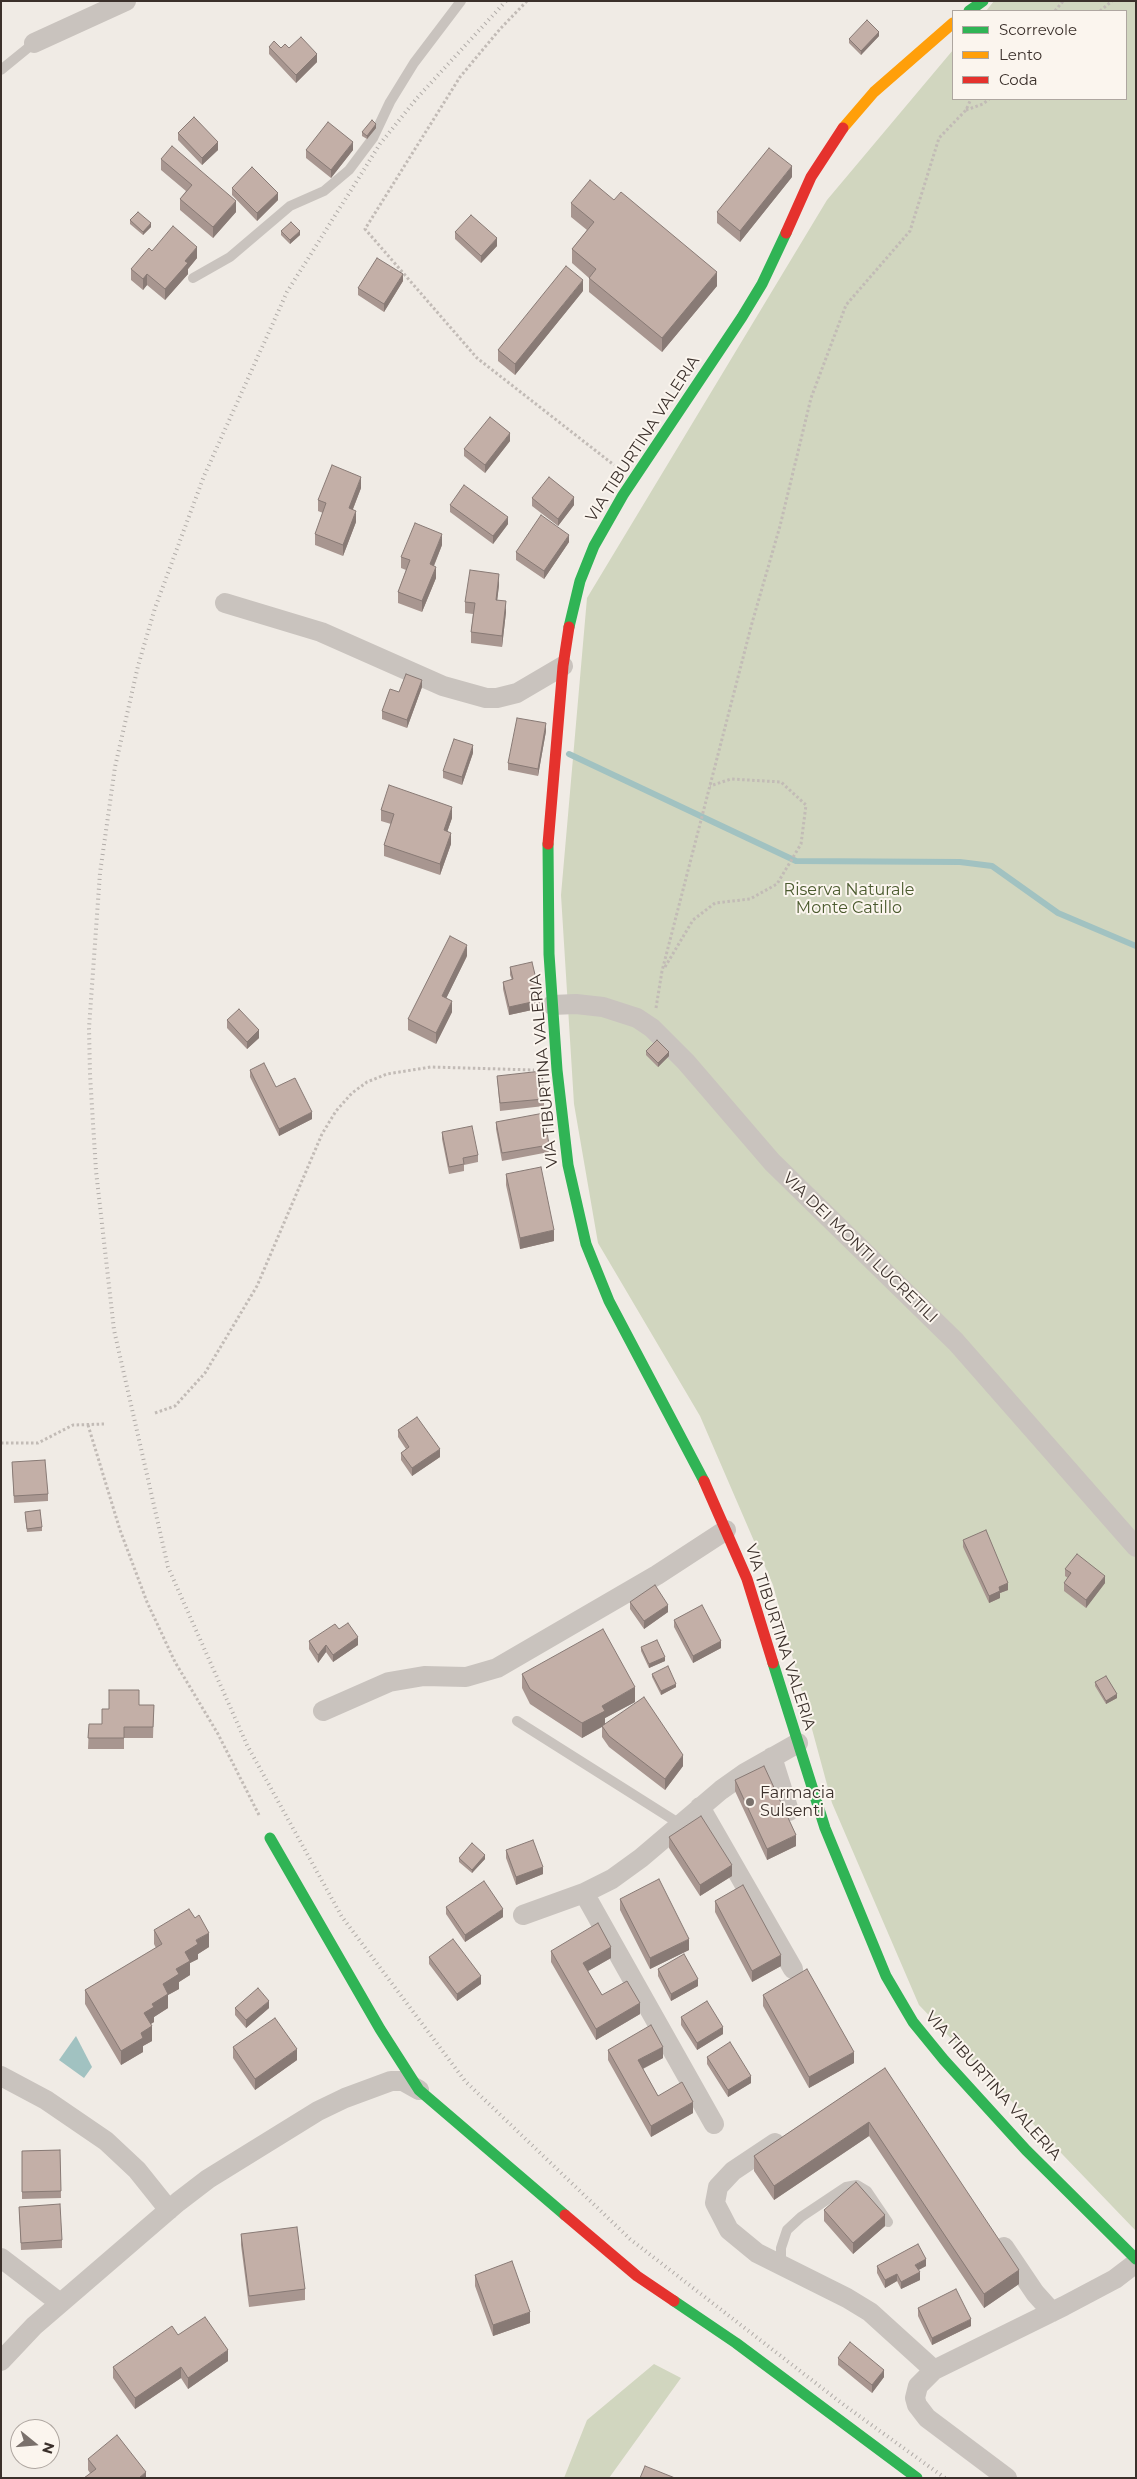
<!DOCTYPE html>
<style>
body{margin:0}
#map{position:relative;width:1137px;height:2479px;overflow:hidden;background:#f0ebe5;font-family:Montserrat,sans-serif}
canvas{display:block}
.frame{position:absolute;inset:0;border:2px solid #3b302b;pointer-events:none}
.legend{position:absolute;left:952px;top:10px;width:175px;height:90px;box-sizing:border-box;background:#fbf5ee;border:1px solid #aea6a0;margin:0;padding:6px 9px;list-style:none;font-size:15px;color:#3b302b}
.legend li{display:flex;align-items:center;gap:10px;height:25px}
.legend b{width:25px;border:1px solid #aea6a0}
.north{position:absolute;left:10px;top:2419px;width:50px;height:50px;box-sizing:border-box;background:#fbf5ee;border:1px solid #aea6a0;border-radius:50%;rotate:107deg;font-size:14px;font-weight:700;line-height:20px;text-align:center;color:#3b302b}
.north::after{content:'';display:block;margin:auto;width:18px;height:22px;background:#7a716c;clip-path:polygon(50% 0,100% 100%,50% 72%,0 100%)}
</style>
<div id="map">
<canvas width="1137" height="2479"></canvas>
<div class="frame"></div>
<ul class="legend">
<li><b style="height:6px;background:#30b455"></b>Scorrevole</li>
<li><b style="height:6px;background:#ff9f0a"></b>Lento</li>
<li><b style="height:6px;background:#e5322d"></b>Coda</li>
</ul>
<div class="north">N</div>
</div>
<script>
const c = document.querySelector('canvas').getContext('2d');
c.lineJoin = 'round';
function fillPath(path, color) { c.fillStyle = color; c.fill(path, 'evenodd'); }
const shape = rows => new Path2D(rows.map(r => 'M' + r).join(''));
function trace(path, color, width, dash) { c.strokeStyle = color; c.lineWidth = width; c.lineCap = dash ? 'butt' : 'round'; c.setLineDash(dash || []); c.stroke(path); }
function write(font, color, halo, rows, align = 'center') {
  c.font = font + ' Montserrat,sans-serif'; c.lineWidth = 4; c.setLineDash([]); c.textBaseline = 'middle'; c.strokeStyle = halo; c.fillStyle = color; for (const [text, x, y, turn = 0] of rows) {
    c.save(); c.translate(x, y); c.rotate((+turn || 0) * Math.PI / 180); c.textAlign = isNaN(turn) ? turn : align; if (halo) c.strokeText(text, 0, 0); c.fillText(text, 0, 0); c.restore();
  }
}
fillPath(shape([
 [994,1,1136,1,1136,2231,919,2005,832,1803,773,1585,700,1416,598,1243,574,1104,561,895,587,598,827,200,953,50,953,99,1126,99,1126,11,986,11],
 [654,2364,681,2378,609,2478,564,2478,587,2420]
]), '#d1d6bf');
fillPath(shape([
 [76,2036,92,2067,84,2078,59,2060]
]), '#a1c2c1');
trace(shape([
 [569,754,796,861,960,862,992,866,1058,913,1136,946]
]), '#a1c2c1', 6);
trace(shape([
 [527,1,500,29,460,77,365,229,477,358,614,465],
 [1055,11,1063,1],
 [1100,11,1112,1],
 [966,110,983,104,989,99],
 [665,967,693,920,715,903,750,899,777,884,801,844,806,805,781,782,731,779,710,786],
 [656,1008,662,971,752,623,780,526,811,398,846,305,910,231,939,138,966,110,971,99],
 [155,1413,175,1406,205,1373,257,1286,322,1134,336,1111,352,1093,367,1082,387,1074,431,1067,534,1070],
 [88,1425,120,1530,147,1602,175,1662,218,1734,260,1817],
 [1,1443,38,1443,73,1425,104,1424]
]), '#c2bbb6', 3, [2.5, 2.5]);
trace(shape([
 [1,70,34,43],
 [193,278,230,257,290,206,324,191,349,170,373,138,390,102,414,63,461,1],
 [517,1721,680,1824],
 [781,2266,781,2248,787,2230,801,2217,846,2187,857,2185,867,2191,888,2222]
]), '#c9c3be', 10);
trace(shape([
 [34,43,126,1],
 [225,603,321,632,443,686,486,698,497,698,517,693,563,666],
 [552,1005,576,1004,603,1007,637,1018,652,1028,686,1062,772,1162,956,1342,1136,1547],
 [323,1711,389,1682,424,1676,466,1677,497,1668,657,1575,726,1530],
 [772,1757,789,1811],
 [700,1807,793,1969],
 [584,1893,714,2124],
 [523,1915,584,1893,612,1879,641,1858,721,1790,745,1773,798,1743],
 [1,2076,46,2100,106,2141,137,2170,169,2210],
 [775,2143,733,2171,718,2187,715,2203,729,2230,757,2253,847,2298,870,2312,934,2370],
 [1004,2247,1035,2293,1052,2312],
 [1,2258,60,2303],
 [1,2361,34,2326,178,2202,208,2179,318,2111,345,2098,391,2081,403,2081,419,2090],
 [1007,2478,927,2418,917,2405,915,2398,918,2386,934,2370,1064,2306,1115,2279,1136,2263]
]), '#c9c3be', 20);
trace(shape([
 [969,11,983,1],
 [569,627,580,581,594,546,623,495,742,317,762,284,786,233],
 [548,844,549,954,557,1070,568,1165,586,1244,609,1301,704,1481],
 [773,1663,825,1828,886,1976,913,2022,944,2060,1026,2150,1136,2259],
 [270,1838,380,2029,419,2090,565,2215],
 [674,2301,736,2343,917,2478]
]), '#30b455', 11);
trace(shape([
 [843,128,874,92,953,23]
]), '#ff9f0a', 11);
trace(shape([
 [786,233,811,177,843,128],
 [548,844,563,666,569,627],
 [704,1481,747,1579,773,1663],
 [565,2215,637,2276,674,2301]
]), '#e5322d', 11);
trace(shape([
 [506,1,417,98,380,144,287,292,204,476,155,608,138,666,115,767,100,873,89,1028,90,1075,96,1171,114,1330,168,1567,247,1745,342,1917,465,2081,630,2239,844,2405,945,2478]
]), '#b1aca8', 4, [1, 4]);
fillPath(shape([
 [879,36,861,55,849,43,849,39],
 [269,47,289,48,317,62,296,83,269,54],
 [376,128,367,139,362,136,362,132],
 [178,133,218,150,202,165,178,140],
 [306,150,353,150,331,178,306,158],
 [161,159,236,212,213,238,180,210,180,199,186,191,161,170],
 [792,177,740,242,717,223,717,212],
 [232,188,278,200,257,221,232,195],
 [571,203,717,286,662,352,589,292,589,278,572,263,572,249,587,230,571,217],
 [130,220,151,227,143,235,130,224],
 [281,231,300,235,290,244,281,235],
 [455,232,497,246,481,263,455,239],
 [152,251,197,258,188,269,188,274,165,300,147,285,143,290,131,280,131,269],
 [403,281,384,312,358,295,358,288],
 [583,291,515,375,498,361,498,350],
 [510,441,485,473,464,456,464,449],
 [361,488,353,509,356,522,343,556,315,545,315,534,323,513,318,511,318,500],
 [532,498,574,505,558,526,532,506],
 [450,505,508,524,493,544,450,512],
 [569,542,544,579,516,560,516,552],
 [442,545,434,566,436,578,422,612,398,603,398,592,406,570,401,568,401,557],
 [499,585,497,600,506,612,502,647,471,643,471,632,473,614,465,613,465,602],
 [422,687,407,728,382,719,382,711],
 [546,731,538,776,508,770,508,763],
 [473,753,462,785,443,778,443,771],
 [381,810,452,818,447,832,451,844,440,875,384,856,384,845,391,824,381,821],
 [467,956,446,998,452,1012,436,1044,408,1030,408,1019],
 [510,967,541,1008,509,1015,503,989,503,982,512,980,510,975],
 [227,1020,259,1038,247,1049,227,1028],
 [646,1051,669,1056,658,1067,646,1055],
 [250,1070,312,1119,279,1136,250,1077],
 [497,1076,544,1099,544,1106,500,1111],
 [496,1122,549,1145,549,1152,502,1161,496,1129],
 [442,1132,478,1155,478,1162,464,1165,464,1171,449,1174,442,1139],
 [506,1174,554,1241,520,1249,506,1185],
 [398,1430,440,1457,412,1476,401,1460,401,1453,406,1449,398,1437],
 [12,1462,48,1494,48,1501,14,1503],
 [25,1516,42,1527,42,1531,27,1532],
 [963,1540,1008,1590,1000,1593,1000,1598,989,1603,963,1547],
 [1065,1569,1105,1583,1086,1608,1064,1591,1064,1583,1068,1578,1065,1576],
 [630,1602,668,1612,644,1629,630,1609],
 [674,1620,721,1648,693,1663,674,1627],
 [339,1629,358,1645,333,1662,326,1652,318,1663,309,1649,309,1641],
 [641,1647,665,1661,649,1668,641,1651],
 [522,1674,635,1702,605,1718,605,1724,683,1766,665,1790,609,1747,602,1737,602,1727,582,1738,530,1704,522,1688],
 [652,1674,676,1687,661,1695,652,1677],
 [1095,1682,1117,1698,1106,1704,1095,1686],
 [139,1705,154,1705,153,1738,124,1738,124,1749,88,1749,89,1724,102,1724,109,1709],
 [735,1780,796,1846,767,1860,735,1791],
 [669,1837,732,1876,700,1896,669,1848],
 [506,1850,543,1874,516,1885,506,1858],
 [459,1858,485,1859,472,1873,459,1862],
 [620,1899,689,1950,650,1969,620,1910],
 [715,1901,781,1966,752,1982,715,1912],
 [446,1907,503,1917,465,1942,446,1914],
 [154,1930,209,1947,198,1954,198,1959,190,1963,190,1975,179,1982,179,1989,168,1995,168,2008,154,2017,154,2022,151,2024,152,2041,143,2046,143,2052,121,2065,85,2004,85,1990,156,1948,154,1944],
 [551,1951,611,1958,588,1971,602,1995,640,2014,596,2040,551,1962],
 [429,1957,481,1984,457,2001,429,1964],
 [658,1969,698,1986,671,2001,658,1976],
 [763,1995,854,2063,809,2088,763,2006],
 [235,2008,269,2008,246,2028,235,2015],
 [681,2017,723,2034,697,2050,681,2025],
 [233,2047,297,2060,255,2090,233,2058],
 [608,2050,663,2058,643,2069,658,2096,693,2113,651,2137,608,2060],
 [707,2057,751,2083,728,2097,707,2064],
 [885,2068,1019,2284,984,2308,869,2136,774,2200,754,2171,754,2156],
 [60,2150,61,2198,22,2199,22,2151],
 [19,2207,62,2240,62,2248,21,2250],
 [824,2210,885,2226,853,2254,824,2221],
 [241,2234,305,2289,305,2300,249,2307,241,2245],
 [877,2266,926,2266,918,2270,920,2280,901,2289,897,2281,885,2288,877,2273],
 [475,2275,530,2323,493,2336,475,2286],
 [918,2308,971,2326,932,2345,918,2316],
 [178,2335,228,2361,188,2389,181,2378,135,2409,113,2378,113,2367],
 [838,2358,884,2377,872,2393,838,2365],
 [88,2459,146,2478,90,2473,88,2470]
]), '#a89690');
fillPath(shape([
 [879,32,879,36,861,55,861,51],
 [317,54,317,62,296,83,296,75],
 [376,124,376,128,367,139,367,136],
 [218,142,218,150,202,165,202,158],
 [353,142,353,150,331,178,331,170],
 [792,166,792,177,740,242,740,231],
 [278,193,278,200,257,221,257,213],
 [236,201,236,212,213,238,213,227],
 [151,223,151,227,143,235,143,232],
 [300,231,300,235,290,244,290,240],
 [497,238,497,246,481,263,481,256],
 [197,247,197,258,188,269,188,274,165,300,165,289,185,261],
 [717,272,717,286,662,352,662,338],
 [147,274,147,285,143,290,143,279],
 [403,274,403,281,384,312,384,304],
 [583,280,583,291,515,375,515,364],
 [510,433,510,441,485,473,485,465],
 [361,477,361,488,349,519,349,508],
 [574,497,574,505,558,526,558,519],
 [356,511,356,522,343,556,343,545],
 [508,517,508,524,493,544,493,536],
 [442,534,442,545,430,575,430,564],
 [569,535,569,542,544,579,544,571],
 [436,567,436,578,422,612,422,601],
 [499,574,499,585,496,611,496,600],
 [506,601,506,612,502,647,502,636],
 [422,680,422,687,407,728,407,720],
 [546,723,546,731,538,776,538,769],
 [473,745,473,753,462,785,462,777],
 [452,807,452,818,444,841,444,830],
 [451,833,451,844,440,875,440,864],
 [467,945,467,956,442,1007,442,996],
 [541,1000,541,1008,509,1015,509,1007],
 [452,1001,452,1012,436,1044,436,1033],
 [259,1030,259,1038,247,1049,247,1042],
 [669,1052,669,1056,658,1067,658,1063],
 [312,1112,312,1119,279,1136,279,1129],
 [554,1230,554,1241,520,1249,520,1238],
 [440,1449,440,1457,412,1476,412,1468],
 [1105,1576,1105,1583,1086,1608,1086,1600],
 [1008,1583,1008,1590,1000,1593,1000,1598,989,1603,989,1596,999,1587],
 [668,1605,668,1612,644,1629,644,1621],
 [358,1637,358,1645,333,1662,333,1655],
 [721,1641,721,1648,693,1663,693,1656],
 [326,1645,326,1652,318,1663,318,1655],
 [665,1657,665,1661,649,1668,649,1664],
 [676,1684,676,1687,661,1695,661,1691],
 [635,1687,635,1702,605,1718,605,1725,582,1738,582,1723,602,1706],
 [1117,1694,1117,1698,1106,1704,1106,1701],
 [683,1755,683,1766,665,1790,665,1779],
 [796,1835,796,1846,767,1860,767,1849],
 [485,1855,485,1859,472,1873,472,1870],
 [732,1865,732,1876,700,1896,700,1885],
 [543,1867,543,1874,516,1885,516,1877],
 [503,1909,503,1917,465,1942,465,1935],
 [209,1933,209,1947,198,1954,198,1959,190,1963,190,1975,179,1982,179,1989,168,1995,168,2008,154,2017,154,2022,144,2028,144,2013,152,2004,163,1984,176,1969,185,1952,196,1940],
 [689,1939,689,1950,650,1969,650,1958],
 [611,1947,611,1958,583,1974,583,1963],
 [781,1955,781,1966,752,1982,752,1971],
 [481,1976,481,1984,457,2001,457,1994],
 [698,1979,698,1986,671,2001,671,1994],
 [269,2001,269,2008,246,2028,246,2020],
 [640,2003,640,2014,596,2040,596,2029],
 [152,2026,152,2041,143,2046,143,2052,121,2065,121,2051,141,2033],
 [723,2027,723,2034,697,2050,697,2043],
 [663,2047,663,2058,638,2071,638,2060],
 [297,2049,297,2060,255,2090,255,2079],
 [854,2052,854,2063,809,2088,809,2077],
 [751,2076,751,2083,728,2097,728,2090],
 [693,2102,693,2113,651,2137,651,2126],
 [869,2122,869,2136,774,2200,774,2186],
 [885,2215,885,2226,853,2254,853,2243],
 [926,2259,926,2266,915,2272,915,2265],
 [1019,2270,1019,2284,984,2308,984,2294],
 [920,2272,920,2280,901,2289,901,2282],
 [897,2274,897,2281,885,2288,885,2280],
 [530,2312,530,2323,493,2336,493,2325],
 [971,2319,971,2326,932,2345,932,2338],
 [228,2350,228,2361,188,2389,188,2378],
 [181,2367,181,2378,135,2409,135,2398],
 [884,2370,884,2377,872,2393,872,2385],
 [146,2472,146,2478,139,2478]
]), '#887a75');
const building = shape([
 [867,20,879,32,861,51,849,39,867,20],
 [301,37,317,54,296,75,269,47,274,41,281,48,285,44,289,48,301,37],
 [194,117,218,142,202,158,178,133,194,117],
 [372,120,376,124,367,136,362,132,372,120],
 [328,122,353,142,331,170,306,150,328,122],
 [172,146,236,201,213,227,180,199,192,185,161,159,172,146],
 [769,148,792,166,740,231,717,212,769,148],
 [252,167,278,193,257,213,232,188,252,167],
 [590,180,614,200,621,192,717,272,662,338,589,278,596,269,572,249,594,222,571,203,590,180],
 [138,212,151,223,143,232,130,220,138,212],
 [471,215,497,238,481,256,455,232,471,215],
 [291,222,300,231,290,240,281,231,291,222],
 [173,226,197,247,185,261,188,263,165,289,147,274,143,279,131,269,149,248,152,251,173,226],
 [377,258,403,274,384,304,358,288,377,258],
 [566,266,583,280,515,364,498,350,566,266],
 [490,417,510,433,485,465,464,449,490,417],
 [332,465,361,477,349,508,356,511,343,545,315,534,326,503,318,500,332,465],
 [549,477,574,497,558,519,532,498,549,477],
 [464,485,508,517,493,536,450,505,464,485],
 [541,515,569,535,544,571,516,552,541,515],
 [415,523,442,534,430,564,436,567,422,601,398,592,410,560,401,557,415,523],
 [470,570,499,574,496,600,506,601,502,636,471,632,475,603,465,602,470,570],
 [406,674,422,680,407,720,382,711,390,689,399,692,406,674],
 [517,718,546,723,538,769,508,763,517,718],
 [454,739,473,745,462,777,443,771,454,739],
 [389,785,452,807,444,830,451,833,440,864,384,845,394,814,381,810,389,785],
 [450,936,467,945,442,996,452,1001,436,1033,408,1019,450,936],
 [532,962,541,1000,509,1007,503,982,513,979,510,967,532,962],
 [239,1009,259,1030,247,1042,227,1020,239,1009],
 [657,1040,669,1052,658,1063,646,1051,657,1040],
 [264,1063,276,1087,295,1078,312,1112,279,1129,250,1070,264,1063],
 [542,1071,544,1099,500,1103,497,1076,542,1071],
 [544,1113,549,1145,502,1153,496,1122,544,1113],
 [472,1126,478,1155,463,1158,464,1164,449,1167,442,1132,472,1126],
 [541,1167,554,1230,520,1238,506,1174,541,1167],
 [417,1417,440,1449,412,1468,401,1453,409,1447,398,1430,417,1417],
 [45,1460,48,1494,14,1496,12,1462,45,1460],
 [40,1510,42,1527,27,1529,25,1512,40,1510],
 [986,1530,1008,1583,999,1587,1000,1591,989,1596,963,1540,986,1530],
 [1077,1554,1105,1576,1086,1600,1064,1583,1071,1573,1065,1569,1077,1554],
 [655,1585,668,1605,644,1621,630,1602,655,1585],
 [702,1605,721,1641,693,1656,674,1620,702,1605],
 [348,1623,358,1637,333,1655,326,1645,318,1655,309,1641,335,1624,339,1629,348,1623],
 [603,1629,635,1687,602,1706,605,1711,582,1723,530,1689,522,1674,603,1629],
 [657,1640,665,1657,649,1664,641,1647,657,1640],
 [668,1666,676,1684,661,1691,652,1674,668,1666],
 [1106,1676,1117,1694,1106,1701,1095,1682,1106,1676],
 [109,1690,139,1690,139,1705,154,1705,153,1727,124,1727,124,1738,88,1738,89,1724,102,1724,102,1709,109,1709,109,1690],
 [644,1697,683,1755,665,1779,609,1736,602,1726,644,1697],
 [764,1766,796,1835,767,1849,735,1780,764,1766],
 [701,1816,732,1865,700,1885,669,1837,701,1816],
 [533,1840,543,1867,516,1877,506,1850,533,1840],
 [472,1843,485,1855,472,1870,459,1858,472,1843],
 [659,1879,689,1939,650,1958,620,1899,659,1879],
 [484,1881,503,1909,465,1935,446,1907,484,1881],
 [743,1885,781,1955,752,1971,715,1901,743,1885],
 [189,1909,195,1918,199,1915,209,1933,196,1940,198,1944,185,1952,190,1961,176,1969,179,1974,163,1984,168,1994,152,2004,154,2007,144,2013,152,2026,141,2033,143,2038,121,2051,85,1990,162,1944,154,1930,189,1909],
 [598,1923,611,1947,583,1963,602,1995,627,1981,640,2003,596,2029,551,1951,598,1923],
 [453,1939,481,1976,457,1994,429,1957,453,1939],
 [684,1954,698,1979,671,1994,658,1969,684,1954],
 [807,1969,854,2052,809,2077,763,1995,807,1969],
 [258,1988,269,2001,246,2020,235,2008,258,1988],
 [707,2001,723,2027,697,2043,681,2017,707,2001],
 [275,2018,297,2049,255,2079,233,2047,275,2018],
 [651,2025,663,2047,638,2060,658,2096,682,2082,693,2102,651,2126,608,2050,651,2025],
 [730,2042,751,2076,728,2090,707,2057,730,2042],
 [885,2068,1019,2270,984,2294,869,2122,774,2186,754,2156,885,2068],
 [60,2150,61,2191,22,2192,22,2151,60,2150],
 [856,2182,885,2215,853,2243,824,2210,856,2182],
 [60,2204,62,2240,21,2243,19,2207,60,2204],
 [297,2227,305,2289,249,2296,241,2234,297,2227],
 [918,2244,926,2259,915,2265,920,2272,901,2282,897,2274,885,2280,877,2266,918,2244],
 [512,2261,530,2312,493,2325,475,2275,512,2261],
 [956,2289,971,2319,932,2338,918,2308,956,2289],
 [205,2317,228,2350,188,2378,181,2367,135,2398,113,2367,172,2326,178,2335,205,2317],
 [850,2342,884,2370,872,2385,838,2358,850,2342],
 [117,2435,146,2472,139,2478,84,2478,96,2469,88,2459,117,2435],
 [645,2466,675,2478,640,2478,645,2466]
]);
fillPath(building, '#c3afa7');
trace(building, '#887a75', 1);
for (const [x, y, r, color] of [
 [750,1802,5,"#7a716c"]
]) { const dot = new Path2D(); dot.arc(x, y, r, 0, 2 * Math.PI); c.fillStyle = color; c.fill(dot); trace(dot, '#fbf5ee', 2); }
write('16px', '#3b302b', '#fbf5ee', [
 ["VIA TIBURTINA VALERIA",643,439,-57],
 ["VIA TIBURTINA VALERIA",544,1071,-95],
 ["VIA DEI MONTI LUCRETILI",860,1248,44],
 ["VIA TIBURTINA VALERIA",780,1637,72],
 ["VIA TIBURTINA VALERIA",993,2086,48]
]);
write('16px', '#4a5a2e', '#fbf5ee', [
 ["Riserva Naturale",849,890],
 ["Monte Catillo",849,908]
]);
write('16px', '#3b302b', '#fbf5ee', [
 ["Farmacia",760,1793],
 ["Sulsenti",760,1811]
], 'left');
</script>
